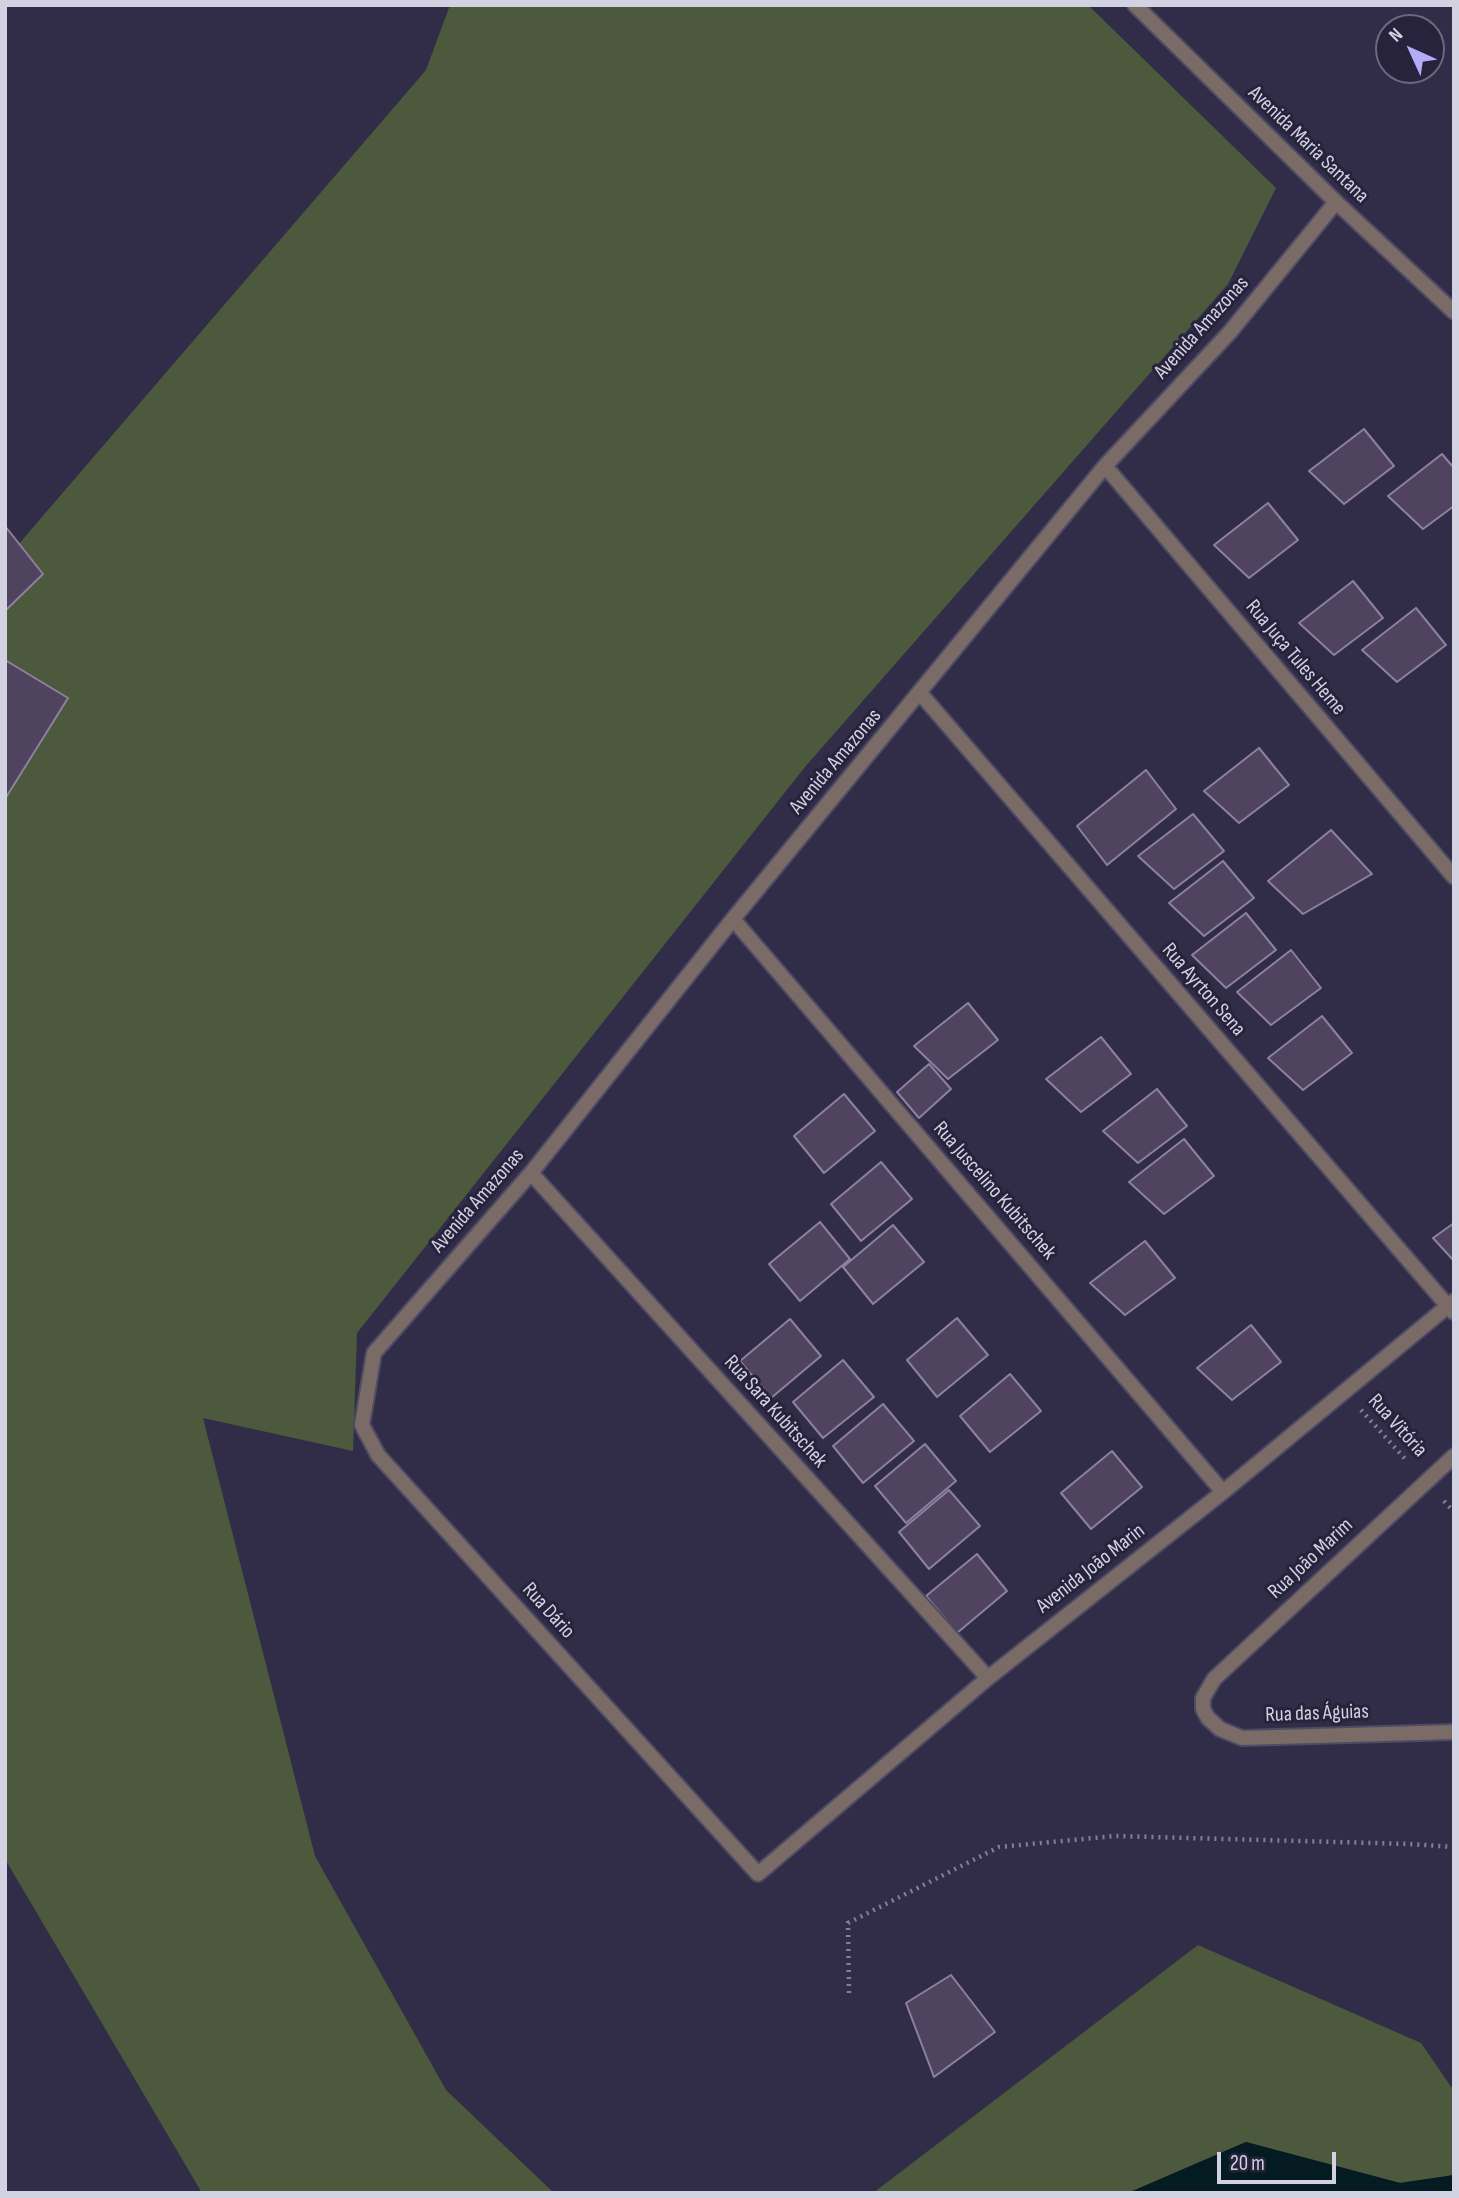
<!DOCTYPE html>
<meta charset="utf-8">
<style>
body{margin:0}
#map{position:relative;width:1459px;height:2198px;overflow:hidden;background:#312d48;font-family:"Sofia Sans Condensed",sans-serif}
canvas{display:block}
.frame{position:absolute;inset:0;border:7px solid #d3d2e3;pointer-events:none}
.north{position:absolute;left:1375px;top:14px;width:70px;height:70px;box-sizing:border-box;background:#28233d;border:2px solid #6c697f;border-radius:50%;rotate:315deg;font-size:19px;font-weight:700;line-height:28px;text-align:center;color:#d3d2e3}
.north::after{content:'';display:block;margin:auto;width:24px;height:32px;background:#b4acf9;clip-path:polygon(50% 0,100% 100%,50% 72%,0 100%)}
.scale{position:absolute;left:1217px;top:2152px;width:119px;height:32px;box-sizing:border-box;border:4px solid #d3d2e3;border-top:0;padding-left:9px;font-size:21px;line-height:24px;white-space:nowrap;color:#d3d2e3;-webkit-text-stroke:5px #28233d;paint-order:stroke}
</style>
<div id="map">
<canvas width="1459" height="2198"></canvas>
<div class="frame"></div>
<div class="north">N</div>
<div class="scale">20 m</div>
</div>
<script>
const c = document.querySelector('canvas').getContext('2d');
c.lineJoin = 'round';
function fillPath(path, color) { c.fillStyle = color; c.fill(path, 'evenodd'); }
const shape = rows => new Path2D(rows.map(r => 'M' + r).join(''));
function trace(path, color, width, dash) { c.strokeStyle = color; c.lineWidth = width; c.lineCap = dash ? 'butt' : 'round'; c.setLineDash(dash || []); c.stroke(path); }
function write(font, color, halo, rows, align = 'center') {
  c.font = font + ' "Sofia Sans Condensed",sans-serif'; c.lineWidth = 6; c.setLineDash([]); c.textBaseline = 'middle'; c.strokeStyle = halo; c.fillStyle = color; for (const [text, x, y, turn = 0] of rows) {
    c.save(); c.translate(x, y); c.rotate((+turn || 0) * Math.PI / 180); c.textAlign = isNaN(turn) ? turn : align; if (halo) c.strokeText(text, 0, 0); c.fillText(text, 0, 0); c.restore();
  }
}
fillPath(shape([
 [450,5,1088,5,1276,188,1228,284,805,767,357,1333,353,1451,203,1418,315,1856,446,2090,554,2193,202,2193,5,1859,5,560,426,70],
 [1198,1945,1421,2043,1454,2091,1454,2175,1400,2183,1246,2142,1128,2193,873,2193]
]), '#4c593c');
fillPath(shape([
 [1246,2142,1400,2183,1454,2175,1454,2193,1128,2193]
]), '#041b22');
const building = shape([
 [1364,429,1394,466,1344,504,1309,471,1364,429],
 [1442,454,1454,468,1454,506,1423,529,1388,496,1442,454],
 [1268,503,1298,540,1249,578,1214,545,1268,503],
 [5,526,43,574,5,611,5,526],
 [1353,581,1383,618,1334,655,1299,623,1353,581],
 [1416,608,1446,645,1397,682,1362,650,1416,608],
 [5,660,68,698,5,799,5,660],
 [1259,748,1289,785,1239,823,1204,791,1259,748],
 [1146,770,1176,809,1107,865,1077,826,1146,770],
 [1193,814,1224,851,1174,889,1138,856,1193,814],
 [1331,830,1372,874,1303,914,1268,881,1331,830],
 [1223,861,1254,898,1204,936,1169,903,1223,861],
 [1246,913,1276,950,1226,988,1192,955,1246,913],
 [1291,950,1321,988,1271,1025,1237,992,1291,950],
 [968,1003,998,1040,948,1079,914,1046,968,1003],
 [1322,1016,1352,1053,1303,1090,1268,1058,1322,1016],
 [1101,1037,1131,1074,1081,1112,1046,1079,1101,1037],
 [929,1064,951,1089,919,1118,897,1092,929,1064],
 [1157,1089,1187,1126,1138,1163,1103,1131,1157,1089],
 [844,1094,875,1131,824,1173,794,1136,844,1094],
 [1184,1139,1214,1176,1164,1214,1129,1182,1184,1139],
 [881,1162,912,1199,861,1241,831,1204,881,1162],
 [820,1222,850,1259,800,1301,769,1264,820,1222],
 [1454,1223,1454,1261,1433,1238,1454,1223],
 [893,1225,924,1262,873,1304,843,1267,893,1225],
 [1145,1241,1175,1278,1125,1315,1090,1283,1145,1241],
 [957,1318,988,1355,937,1397,907,1360,957,1318],
 [790,1319,821,1356,771,1398,740,1361,790,1319],
 [1251,1325,1281,1362,1232,1400,1197,1368,1251,1325],
 [843,1360,874,1397,823,1438,793,1402,843,1360],
 [1010,1374,1041,1411,990,1452,960,1416,1010,1374],
 [883,1404,914,1441,863,1483,833,1446,883,1404],
 [925,1444,956,1481,906,1523,875,1486,925,1444],
 [1112,1451,1142,1487,1091,1529,1061,1493,1112,1451],
 [949,1490,980,1526,929,1569,899,1532,949,1490],
 [977,1554,1007,1591,957,1633,926,1596,977,1554],
 [951,1975,995,2032,934,2077,906,2003,951,1975]
]);
fillPath(building, '#4f435f');
trace(building, '#8d81a0', 2);
const minor = shape([
 [1135,5,1336,202,1454,312],
 [1336,202,1230,332,1105,466,733,919,531,1173,374,1353,362,1425,378,1455,758,1874,988,1678,1223,1492,1454,1301],
 [1105,466,1454,877],
 [920,693,1453,1312],
 [733,919,1223,1492],
 [531,1173,988,1678],
 [1454,1456,1214,1679,1203,1698,1203,1709,1208,1718,1220,1729,1242,1738,1454,1732]
]);
trace(minor, '#4e4b64', 18);
trace(shape([
 [1361,1410,1407,1461],
 [1444,1501,1454,1512],
 [849,1993,848,1923,999,1847,1115,1836,1410,1844,1454,1847]
]), '#838096', 4.5, [2, 5]);
trace(minor, '#7b6b66', 14);
write('21px', '#d3d2e3', '#28233d', [
 ["Avenida Maria Santana",1308,145,44],
 ["Avenida Amazonas",1202,328,-48],
 ["Rua Juça Tules Heme",1295,658,50],
 ["Avenida Amazonas",836,762,-50],
 ["Rua Ayrton Sena",1203,990,49],
 ["Rua Juscelino Kubitschek",994,1191,49],
 ["Avenida Amazonas",478,1201,-49],
 ["Rua Sara Kubitschek",775,1412,48],
 ["Rua Vitória",1397,1426,48],
 ["Rua João Marim",1311,1559,-43],
 ["Avenida João Marin",1091,1569,-38],
 ["Rua Dário",548,1611,48],
 ["Rua das Águias",1317,1714,-2]
]);
</script>
